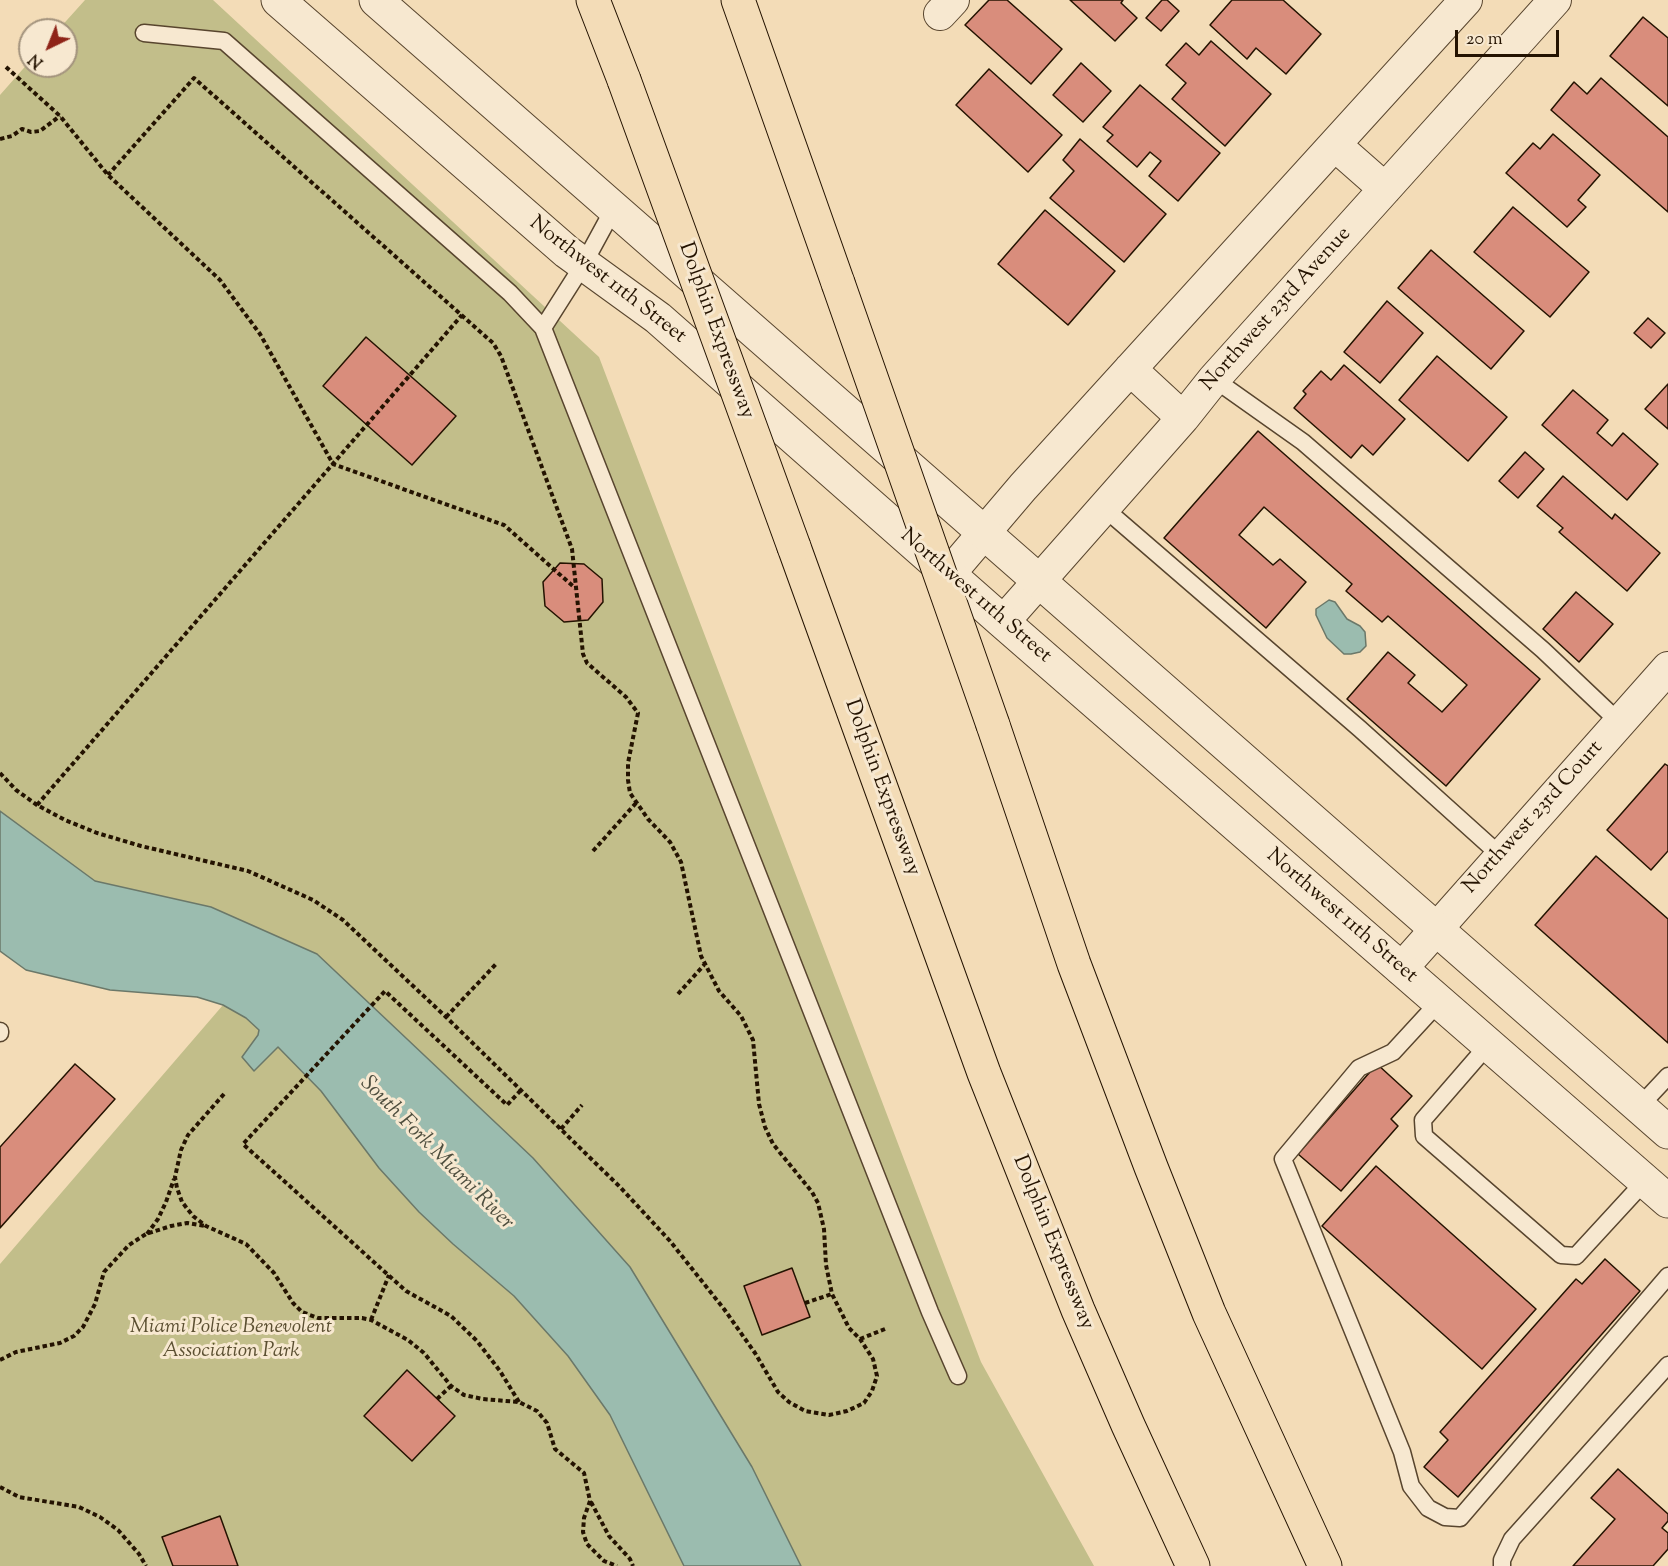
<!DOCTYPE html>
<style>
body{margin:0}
#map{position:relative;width:1668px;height:1566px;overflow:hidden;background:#f3dcb7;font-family:"Sorts Mill Goudy",serif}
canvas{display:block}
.north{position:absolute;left:18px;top:18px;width:60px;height:60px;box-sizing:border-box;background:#f7e8d0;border:2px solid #a3937d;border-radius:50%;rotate:223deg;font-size:16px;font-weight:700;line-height:24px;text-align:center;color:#241301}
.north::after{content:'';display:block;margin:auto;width:21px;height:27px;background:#8f2418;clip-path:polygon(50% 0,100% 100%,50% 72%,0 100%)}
.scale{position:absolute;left:1455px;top:30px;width:104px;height:27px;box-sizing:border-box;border:3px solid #241301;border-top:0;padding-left:8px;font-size:18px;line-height:21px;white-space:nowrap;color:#241301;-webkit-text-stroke:4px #f7e8d0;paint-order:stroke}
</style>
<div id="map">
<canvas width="1668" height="1566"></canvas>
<div class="north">N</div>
<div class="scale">20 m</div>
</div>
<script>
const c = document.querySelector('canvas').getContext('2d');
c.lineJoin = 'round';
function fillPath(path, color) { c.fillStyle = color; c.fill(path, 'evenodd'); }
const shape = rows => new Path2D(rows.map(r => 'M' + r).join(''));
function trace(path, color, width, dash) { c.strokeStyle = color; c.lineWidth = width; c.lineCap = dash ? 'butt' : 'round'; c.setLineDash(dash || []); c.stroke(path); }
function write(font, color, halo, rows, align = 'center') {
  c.font = font + ' "Sorts Mill Goudy",serif'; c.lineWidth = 6; c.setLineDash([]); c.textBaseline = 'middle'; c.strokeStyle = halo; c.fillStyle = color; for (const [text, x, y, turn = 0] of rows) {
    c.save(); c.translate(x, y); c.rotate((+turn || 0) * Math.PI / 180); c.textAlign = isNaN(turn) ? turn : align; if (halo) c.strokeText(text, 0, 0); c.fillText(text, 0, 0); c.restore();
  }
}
fillPath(shape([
 [85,0,213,0,599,357,981,1362,1094,1566,801,1566,752,1467,211,907,95,881,0,811,0,95,30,61,30,66,66,66,66,30,58,30],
 [223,1005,246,1018,259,1030,258,1035,243,1057,254,1070,278,1047,321,1091,379,1168,419,1212,453,1244,514,1296,568,1356,610,1415,684,1566,0,1566,0,1264]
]), '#c2be8a');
const water = shape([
 [1329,600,1335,602,1347,619,1360,626,1365,632,1366,646,1360,652,1351,654,1344,654,1327,638,1316,615,1316,609,1329,600],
 [0,811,95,881,211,907,317,954,533,1158,630,1267,752,1467,801,1566,684,1566,610,1415,568,1356,514,1296,453,1244,419,1212,379,1168,321,1091,278,1047,254,1071,242,1057,258,1035,259,1030,246,1018,223,1005,197,997,110,990,26,970,0,951,0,811]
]);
fillPath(water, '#9bbcaf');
trace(water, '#6b7869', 1.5);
const building = shape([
 [989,0,1007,0,1062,49,1031,84,965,25,989,0],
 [1070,0,1123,0,1121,3,1137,18,1115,41,1070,0],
 [1162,0,1167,0,1179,11,1161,31,1146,18,1162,0],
 [1232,0,1283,0,1321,34,1286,74,1256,48,1247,59,1210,25,1232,0],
 [1643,17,1668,38,1668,106,1610,56,1643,17],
 [1211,41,1271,94,1225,146,1172,99,1186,83,1166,65,1186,43,1199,55,1211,41],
 [1081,63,1111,91,1083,122,1053,95,1081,63],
 [989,69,1062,135,1028,172,956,105,989,69],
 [1601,78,1668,137,1668,212,1551,110,1574,82,1587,94,1601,78],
 [1140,85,1220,153,1178,201,1149,176,1161,161,1150,152,1137,167,1107,141,1113,135,1103,127,1140,85],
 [1553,134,1600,175,1578,200,1586,207,1567,227,1506,173,1533,143,1540,149,1553,134],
 [1080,139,1166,214,1124,262,1050,198,1074,171,1063,160,1080,139],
 [1513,207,1589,272,1550,317,1474,252,1513,207],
 [1045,210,1115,271,1068,325,998,264,1045,210],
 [1431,250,1524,331,1491,369,1398,288,1431,250],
 [1387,301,1423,333,1380,383,1344,352,1387,301],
 [1648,318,1665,333,1651,348,1634,333,1648,318],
 [366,337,456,416,412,465,323,386,366,337],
 [1437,356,1507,417,1468,461,1399,400,1437,356],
 [1344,365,1405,419,1373,455,1362,445,1351,458,1294,408,1306,394,1303,391,1321,371,1331,380,1344,365],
 [1668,384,1668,429,1645,409,1668,384],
 [1573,390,1608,420,1597,433,1612,446,1623,433,1658,464,1627,500,1542,425,1573,390],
 [1258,431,1540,679,1446,786,1347,699,1388,652,1415,675,1408,683,1442,712,1467,685,1388,616,1382,622,1346,591,1352,584,1264,507,1239,535,1273,565,1280,559,1306,582,1266,628,1164,538,1258,431],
 [1525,452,1544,469,1518,498,1499,481,1525,452],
 [1563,476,1612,519,1615,514,1660,553,1627,591,1559,532,1563,528,1537,506,1563,476],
 [560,563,584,564,602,579,603,602,588,620,564,622,545,606,543,582,560,563],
 [1576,592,1613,624,1579,662,1543,629,1576,592],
 [1665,764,1668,766,1668,851,1651,870,1607,830,1665,764],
 [1596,856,1668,919,1668,1043,1535,925,1596,856],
 [75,1064,115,1099,0,1228,0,1147,75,1064],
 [1377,1064,1412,1096,1391,1119,1398,1126,1341,1191,1298,1154,1377,1064],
 [1376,1166,1536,1309,1482,1369,1322,1226,1376,1166],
 [1605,1259,1640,1291,1458,1497,1424,1467,1448,1440,1440,1432,1576,1279,1582,1284,1605,1259],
 [792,1268,810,1317,762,1335,744,1286,792,1268],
 [407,1370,455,1416,412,1461,364,1416,407,1370],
 [1618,1469,1668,1514,1668,1521,1662,1528,1668,1533,1668,1549,1653,1566,1573,1566,1615,1519,1591,1498,1618,1469],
 [220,1516,238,1566,173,1566,162,1537,220,1516]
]);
fillPath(building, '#d98d7c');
trace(building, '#241301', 1.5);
const service = shape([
 [144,33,224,41,510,293,543,328,930,1312,958,1376],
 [543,328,583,265,614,208],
 [1214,379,1303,442,1543,650,1619,722],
 [1104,508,1360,729,1501,856],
 [1439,1002,1393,1052,1359,1068,1283,1159,1402,1452,1411,1486,1428,1508,1445,1517,1460,1518,1668,1276],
 [0,1031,0,1033],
 [1488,1045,1423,1120,1424,1136,1561,1255,1576,1256,1645,1181],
 [1639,1107,1668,1076],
 [1502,1566,1502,1560,1512,1539,1668,1365]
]);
const minor = shape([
 [940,14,953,0],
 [1335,145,1385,189],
 [1130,369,1183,418],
 [949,574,1023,487,1466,0],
 [1003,622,1183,418,1214,379,1555,0],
 [1401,969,1668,668]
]);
const tertiary = shape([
 [278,0,567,252,658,318,1003,622,1668,1201],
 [376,0,1668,1132]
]);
const motorway = shape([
 [593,0,624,80],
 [738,0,838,283],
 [794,547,984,1073,1078,1310,1128,1425,1193,1566],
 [993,725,1074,964,1151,1167,1209,1313,1325,1566]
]);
trace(service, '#58452e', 19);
trace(minor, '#58452e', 34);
trace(tertiary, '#58452e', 35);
trace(motorway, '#241301', 35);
trace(shape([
 [6,67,60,116,108,175,220,280,260,334,333,464,504,525,575,588],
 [0,139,12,136,22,129,31,132,40,131,60,116],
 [0,773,16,790,37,805,65,820,97,833,141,846,248,871,313,900,343,920,446,1017,621,1188,670,1241,724,1309,755,1353,778,1392,789,1402,805,1411,829,1415,847,1411,864,1403,872,1391,877,1376,873,1359,860,1339,849,1328,832,1294,826,1265,824,1229,818,1203,812,1192,773,1144,765,1127,759,1104,753,1040,741,1016,719,991,701,956,681,862,670,842,648,819,630,793,628,780,628,763,638,713,626,697,587,663,583,654,572,549,501,356,493,343,194,78,108,175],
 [37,805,462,315],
 [593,851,636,803],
 [678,994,704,965],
 [446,1017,497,963],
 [224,1094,188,1135,181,1150,175,1177,177,1188,182,1202,193,1216,206,1226,246,1244,274,1273,293,1303,302,1312,318,1318,362,1318,371,1320,408,1340,424,1353,451,1386,464,1395,483,1399,519,1402,537,1411,547,1423,555,1449,584,1473,590,1501,584,1518,583,1532,587,1544,604,1561,617,1566],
 [561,1129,582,1105],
 [147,1234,158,1219,166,1202,174,1179],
 [805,1303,832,1294],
 [371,1320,389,1275],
 [860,1339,885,1329],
 [0,1360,16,1352,60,1343,74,1336,83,1327,95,1304,104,1272,129,1245,146,1234,171,1226,187,1223,205,1226],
 [437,1399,451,1386],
 [519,1402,500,1371,477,1341,451,1316,406,1291,243,1144,385,991,507,1105,521,1090],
 [0,1487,19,1497,79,1507,100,1517,118,1530,139,1554,146,1566],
 [591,1502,609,1536,630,1559,633,1566]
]), '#241301', 4, [4.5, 3]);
trace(service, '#f7e8d0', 16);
trace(minor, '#f7e8d0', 32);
trace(tertiary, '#f7e8d0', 33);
trace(motorway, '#f3dcb7', 33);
const motorwayBridge = shape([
 [624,80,794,547],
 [838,283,993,725]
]);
trace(motorwayBridge, '#241301', 35, []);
trace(motorwayBridge, '#f3dcb7', 33);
write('21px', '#241301', '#f7e8d0', [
 ["Northwest 11th Street",607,281,38],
 ["Northwest 23rd Avenue",1277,310,-48],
 ["Dolphin Expressway",715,331,70],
 ["Northwest 11th Street",975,597,41],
 ["Dolphin Expressway",881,788,70],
 ["Northwest 23rd Court",1534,818,-48],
 ["Northwest 11th Street",1341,917,41],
 ["Dolphin Expressway",1052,1243,68]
]);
write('italic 21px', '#5b4f31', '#f7e8d0', [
 ["Miami Police Benevolent",231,1328],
 ["Association Park",231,1352]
]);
write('italic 22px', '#4e4e3e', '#f7e8d0', [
 ["South Fork Miami River",436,1154,45]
]);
</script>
